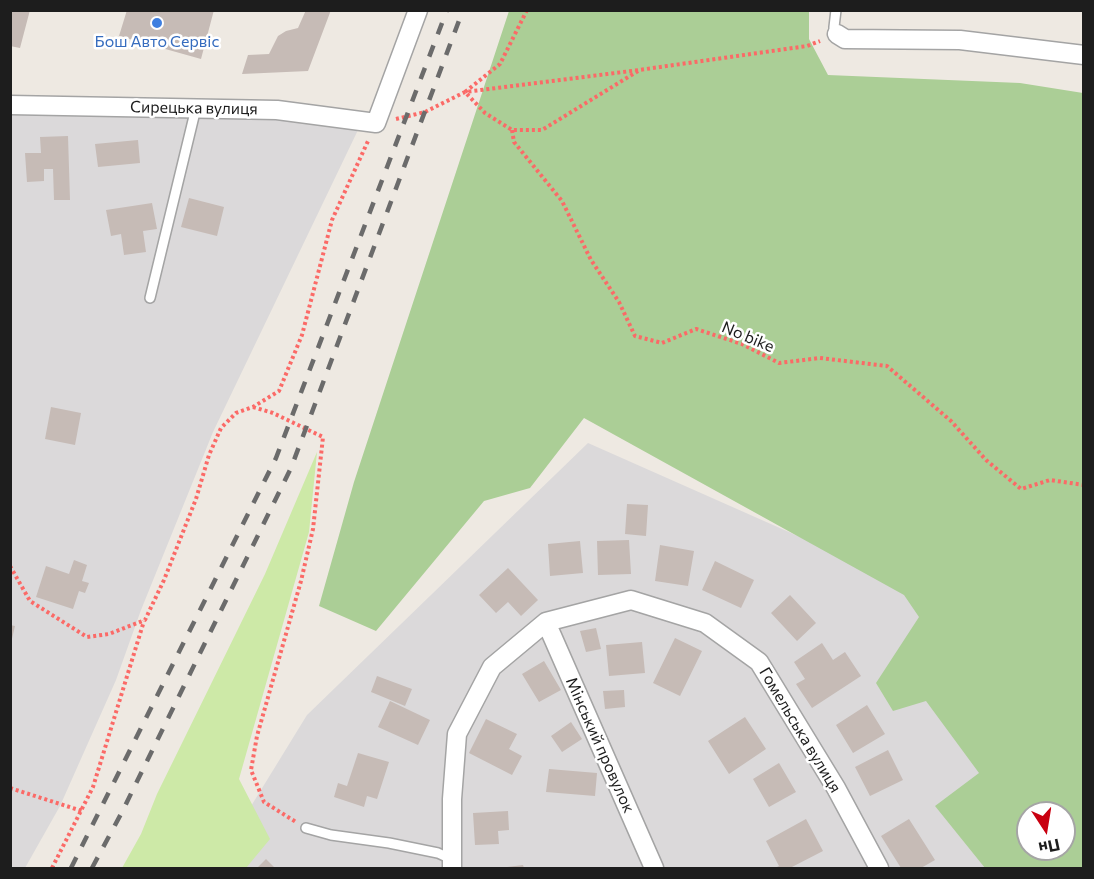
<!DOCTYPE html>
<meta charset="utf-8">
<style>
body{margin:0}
#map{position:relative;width:1094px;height:879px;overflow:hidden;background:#eee9e2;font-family:Commissioner,sans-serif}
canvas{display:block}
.frame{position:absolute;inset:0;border:12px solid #1d1d1d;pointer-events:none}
.north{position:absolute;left:1016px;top:801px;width:60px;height:60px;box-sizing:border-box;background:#fff;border:2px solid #a5a5a5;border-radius:50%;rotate:168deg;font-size:16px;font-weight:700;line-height:24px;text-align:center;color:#1d1d1d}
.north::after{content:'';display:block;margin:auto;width:21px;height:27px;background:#c90010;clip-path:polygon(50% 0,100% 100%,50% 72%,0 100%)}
</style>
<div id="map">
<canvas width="1094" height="879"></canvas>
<div class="frame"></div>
<div class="north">Пн</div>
</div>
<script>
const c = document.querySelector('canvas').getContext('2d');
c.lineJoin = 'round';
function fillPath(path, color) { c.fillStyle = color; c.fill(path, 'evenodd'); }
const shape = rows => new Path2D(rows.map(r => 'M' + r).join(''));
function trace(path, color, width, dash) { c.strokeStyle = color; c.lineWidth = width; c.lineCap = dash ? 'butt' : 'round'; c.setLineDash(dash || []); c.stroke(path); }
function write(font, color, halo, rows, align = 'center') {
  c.font = font + ' Commissioner,sans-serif'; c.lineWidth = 5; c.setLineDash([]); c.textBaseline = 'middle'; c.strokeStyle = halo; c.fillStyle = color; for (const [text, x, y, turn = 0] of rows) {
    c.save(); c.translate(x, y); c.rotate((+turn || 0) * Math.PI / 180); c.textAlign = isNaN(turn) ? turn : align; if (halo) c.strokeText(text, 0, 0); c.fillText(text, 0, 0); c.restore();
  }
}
fillPath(shape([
 [11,110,277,116,358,130,213,432,141,610,116,680,60,806,25,868,11,868],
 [588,443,913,587,1028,813,1028,849,1064,849,1076,868,213,868,307,715]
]), '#dbd9da');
fillPath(shape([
 [317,452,309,532,239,779,270,839,246,868,122,868,141,834,157,794,265,574]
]), '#cde9a7');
fillPath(shape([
 [509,11,809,11,809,39,828,75,1020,83,1083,93,1083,868,985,868,935,806,979,773,926,701,893,711,876,683,919,617,904,595,584,418,530,488,484,501,376,631,319,606,354,482],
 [1028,813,1064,813,1064,849,1028,849]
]), '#abce96');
fillPath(shape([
 [10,10,30,10,20,48,10,46],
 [127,10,214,10,201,59,119,36],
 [306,10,331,10,308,71,242,74,248,55,269,54,278,36,286,31,298,28],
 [68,136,70,200,54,200,53,169,44,169,44,181,27,182,25,153,41,153,40,137],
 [138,140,140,163,98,167,95,144],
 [189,198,224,207,217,236,181,227],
 [152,203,157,229,143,231,146,252,124,255,121,234,111,236,106,210],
 [51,407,81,413,75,445,45,439],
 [627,504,648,505,646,536,625,534],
 [629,540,631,574,598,575,597,541],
 [580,541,583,573,550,576,548,544],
 [660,545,694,551,688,586,655,581],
 [74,560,87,565,82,581,89,583,85,593,79,591,73,609,36,597,46,566,69,574],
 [715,561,754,580,741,608,702,590],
 [508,568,538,600,521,616,508,602,496,613,479,595],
 [790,595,816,623,797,641,771,613],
 [10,625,15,626,11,643,10,642],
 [596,628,601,649,586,652,580,631],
 [675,638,702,651,680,696,653,683],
 [642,642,645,673,609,676,606,645],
 [822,643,833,660,845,652,861,676,812,708,796,684,805,679,794,662],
 [544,661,561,690,539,702,522,674],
 [377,676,412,689,405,706,371,692],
 [624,690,625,707,605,709,603,691],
 [390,701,430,720,418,745,378,727],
 [867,705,885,734,853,753,836,725],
 [745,717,766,749,729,774,708,741],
 [486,719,517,734,509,749,522,756,512,775,469,753],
 [571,722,582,739,562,752,551,736],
 [888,750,903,780,870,796,855,767],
 [358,753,389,762,377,799,367,796,364,807,334,797,338,783,347,786],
 [779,763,796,792,769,807,753,779],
 [549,769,597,773,595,796,546,792],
 [508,811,509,830,498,831,499,844,475,845,473,813],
 [806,819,823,851,790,868,775,868,779,866,766,841],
 [909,819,935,860,921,868,901,868,881,836],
 [266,859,275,868,257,868],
 [523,865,524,868,507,868,507,867]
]), '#c6bbb6');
const service = shape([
 [836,10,834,27,834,31,837,34],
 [150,298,196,108],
 [306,828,331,835,389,843,438,853,451,859]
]);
const minor = shape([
 [837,34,845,39,960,40,1084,55],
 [10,105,277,110,376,123,418,10],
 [546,622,654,868],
 [452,868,452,799,457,734,492,667,546,622,631,600,705,623,759,662,836,788,879,868]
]);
trace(service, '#a4a4a4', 12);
trace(minor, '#a4a4a4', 21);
trace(shape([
 [527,10,500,64,465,92,485,113,512,130,542,130,638,71],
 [396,119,425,112,465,92,639,70,807,46,820,41],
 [512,130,514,142,562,201,591,260,619,302,635,336,662,343,696,329,742,344,779,363,820,358,887,366,951,421,986,460,1021,489,1050,480,1084,485],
 [253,407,273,413,323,437,313,529,301,581,257,736,251,770,264,802,296,822],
 [10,566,30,601,87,637,109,634,145,620,164,580,196,499,209,455,221,428,236,413,253,407,279,391,302,335,332,220,368,141],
 [10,788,82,811],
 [52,868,93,787,144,621]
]), '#fb6a67', 4, [3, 3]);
trace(service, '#fff', 9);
trace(minor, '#fff', 18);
trace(shape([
 [71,868,276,458,447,10],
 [92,868,122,812,291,468,463,10]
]), '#6b6b6b', 4.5, [12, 12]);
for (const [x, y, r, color] of [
 [157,23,6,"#3f7fe0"]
]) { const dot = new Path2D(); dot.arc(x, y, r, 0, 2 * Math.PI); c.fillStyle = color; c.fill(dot); trace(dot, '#fff', 2); }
write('16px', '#366cbe', '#fff', [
 ["Бош Авто Сервіс",157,42]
]);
write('16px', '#1d1d1d', '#fff', [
 ["Сирецька вулиця",194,108,1],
 ["No bike",748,337,23],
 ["Гомельська вулиця",800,730,59],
 ["Мінський провулок",600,745,66]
]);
</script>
